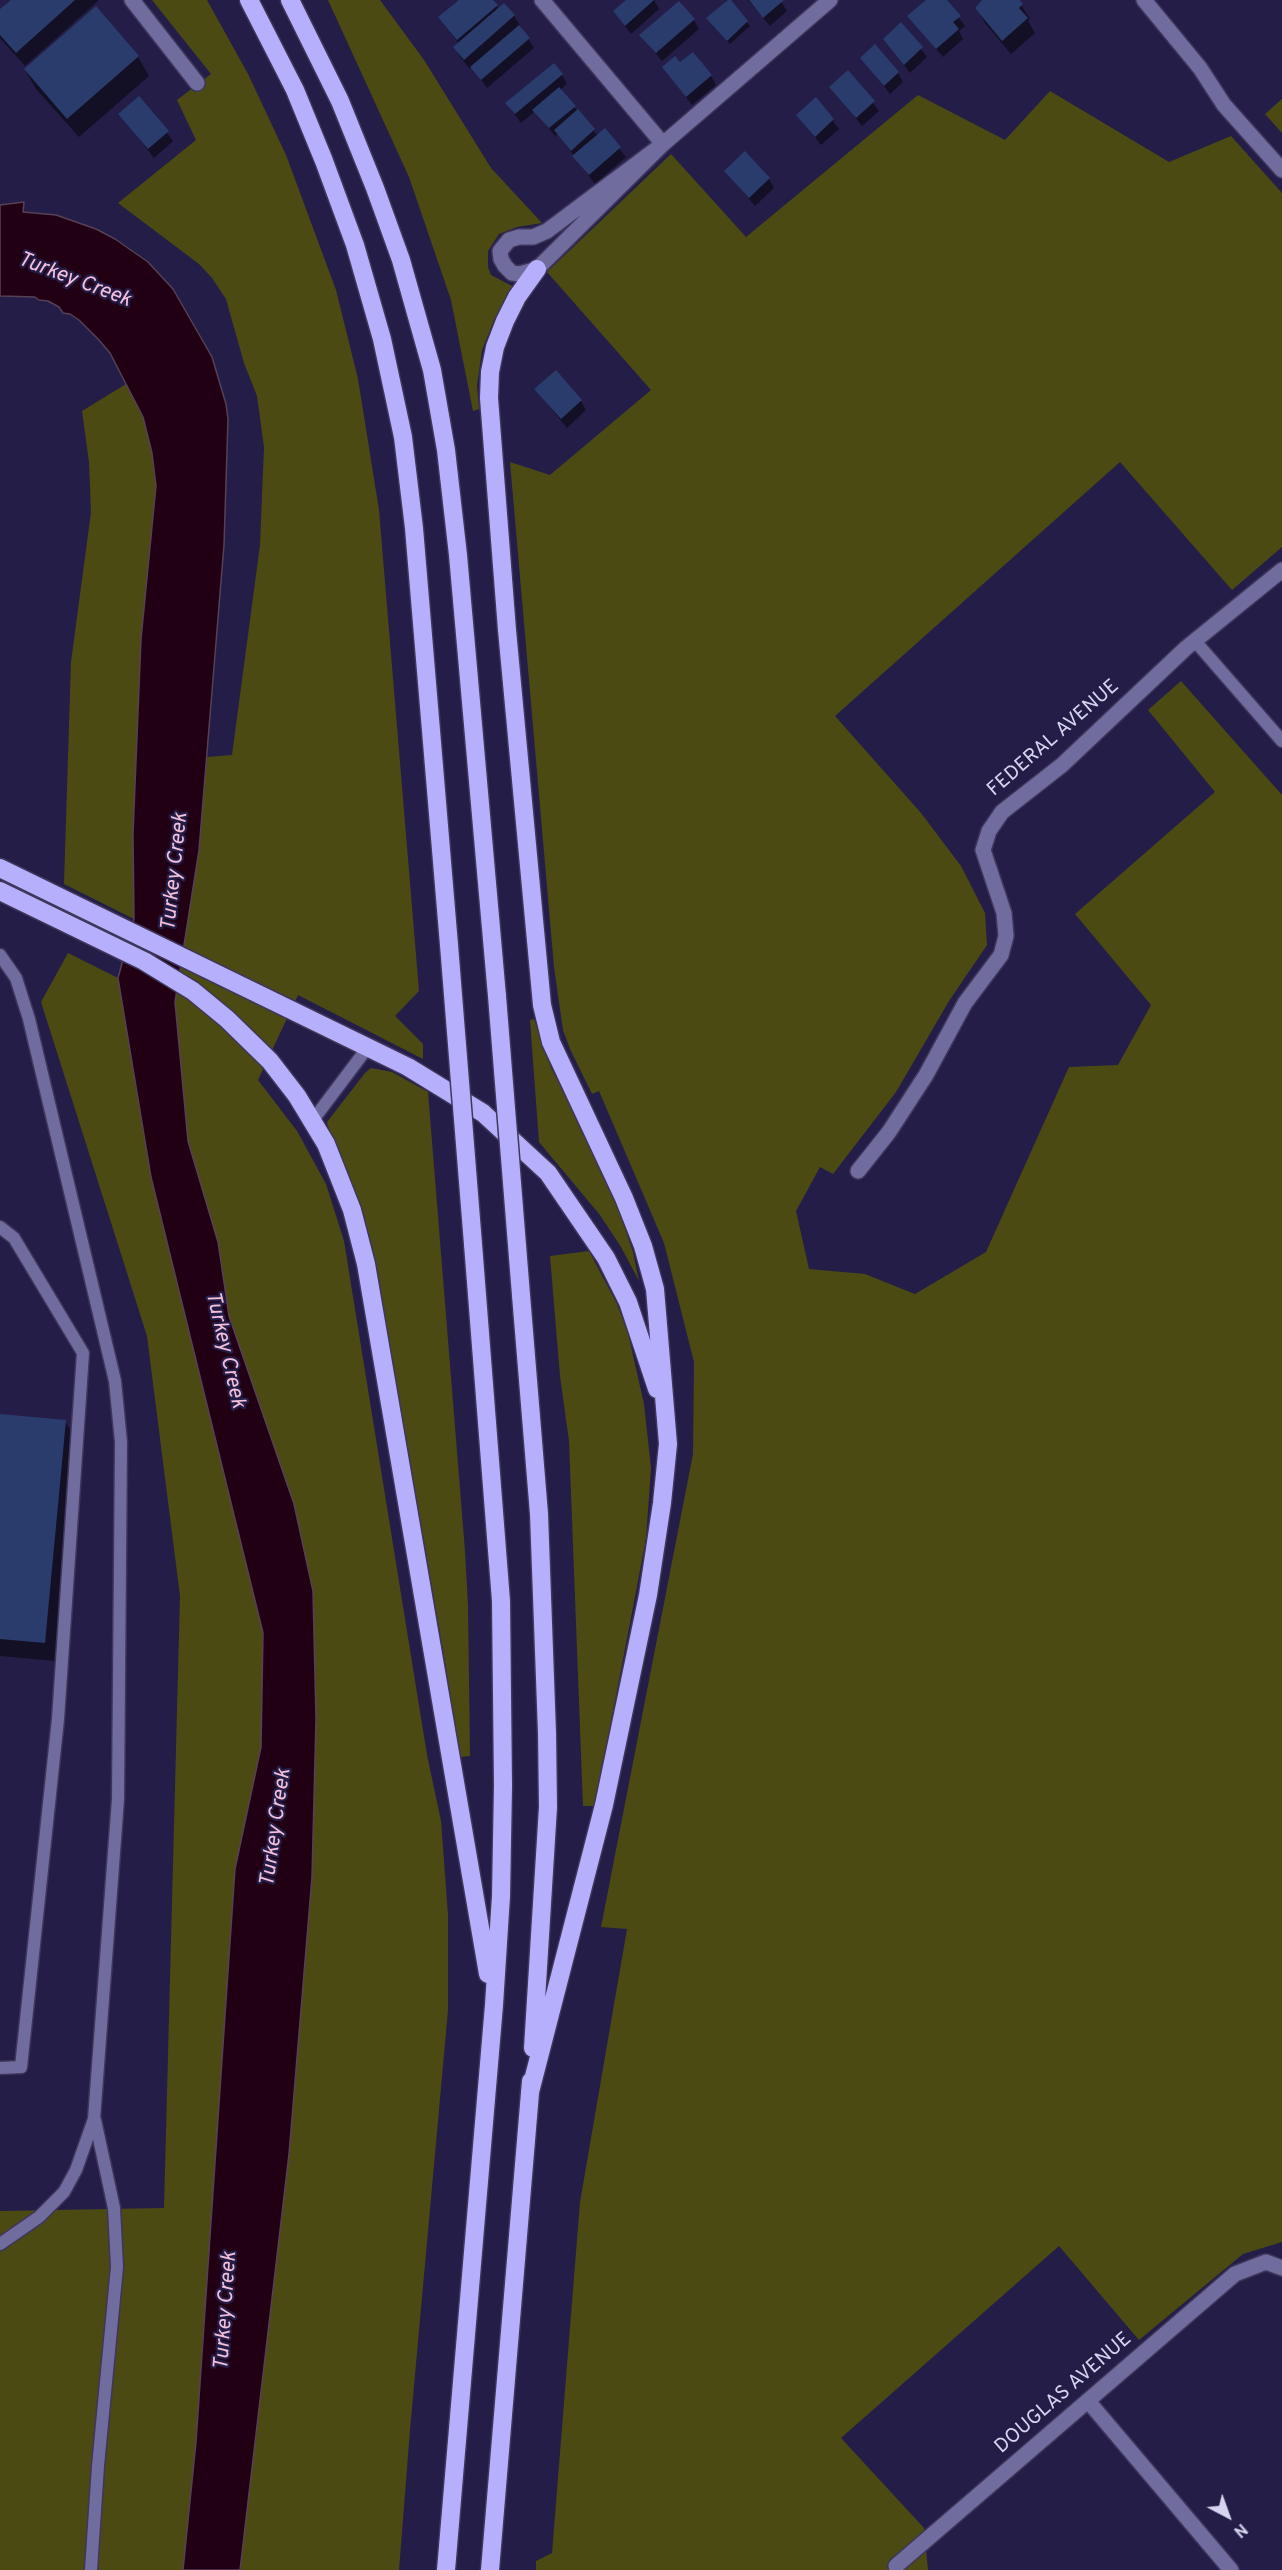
<!DOCTYPE html>
<style>
body{margin:0}
#map{position:relative;width:1282px;height:2570px;overflow:hidden;background:#241d47;font-family:Overpass,sans-serif}
canvas{display:block}
.north{position:absolute;left:1198px;top:2486px;width:60px;height:60px;-webkit-text-stroke:4px #241d47;paint-order:stroke;rotate:139deg;font-size:16px;font-weight:700;line-height:24px;text-align:center;color:#d6d5f1}
.north::after{content:'';display:block;margin:auto;width:21px;height:27px;background:#d6d5f1;clip-path:polygon(50% 0,100% 100%,50% 72%,0 100%)}
</style>
<div id="map">
<canvas width="1282" height="2570"></canvas>
<div class="north">N</div>
</div>
<script>
const c = document.querySelector('canvas').getContext('2d');
c.lineJoin = 'round';
function fillPath(path, color) { c.fillStyle = color; c.fill(path, 'evenodd'); }
const shape = rows => new Path2D(rows.map(r => 'M' + r).join(''));
function trace(path, color, width, dash) { c.strokeStyle = color; c.lineWidth = width; c.lineCap = dash ? 'butt' : 'round'; c.setLineDash(dash || []); c.stroke(path); }
function write(font, color, halo, rows, align = 'center') {
  c.font = font + ' Overpass,sans-serif'; c.lineWidth = 4.5; c.setLineDash([]); c.textBaseline = 'middle'; c.strokeStyle = halo; c.fillStyle = color; for (const [text, x, y, turn = 0] of rows) {
    c.save(); c.translate(x, y); c.rotate((+turn || 0) * Math.PI / 180); c.textAlign = isNaN(turn) ? turn : align; if (halo) c.strokeText(text, 0, 0); c.fillText(text, 0, 0); c.restore();
  }
}
fillPath(shape([
 [152,0,207,0,248,74,286,155,336,290,358,379,379,510,419,991,395,1016,423,1044,423,1059,298,995,258,1080,297,1131,326,1184,344,1241,427,1755,441,1821,448,1915,448,2010,410,2430,399,2570,240,2570,289,2154,312,1877,316,1719,313,1591,294,1504,229,1316,218,1242,188,1141,175,1001,199,850,207,757,232,755,260,545,264,447,257,396,244,363,226,299,212,278,199,264,118,203,196,140,177,100,211,74],
 [328,0,380,0,424,60,491,168,542,223,517,227,499,234,488,251,488,267,491,275,514,287,494,320,482,350,477,385,479,409,473,411,451,300,409,177],
 [1050,91,1169,162,1231,136,1282,193,1282,547,1232,590,1120,462,835,716,921,813,961,866,985,913,987,945,949,1001,896,1092,833,1174,820,1167,796,1211,809,1269,865,1274,915,1294,986,1252,1069,1067,1118,1065,1151,1005,1075,914,1215,792,1148,710,1181,681,1282,795,1282,2242,1243,2254,1139,2340,1059,2246,841,2438,924,2528,928,2570,536,2570,536,2561,552,2553,580,2202,627,1929,601,1927,693,1454,694,1362,664,1243,599,1091,592,1094,570,1049,563,1030,554,967,510,462,550,475,651,390,547,272,671,154,746,237,918,95,1005,140],
 [1282,99,1282,133,1265,114],
 [126,384,143,417,152,453,156,486,141,639,133,834,134,919,64,884,71,662,91,512,89,462,82,411],
 [68,953,118,978,151,1177,263,1633,261,1747,235,1869,196,2442,183,2570,0,2570,0,2211,164,2208,180,1596,147,1336,41,1002],
 [534,1019,551,1068,566,1095,619,1211,633,1252,639,1281,621,1247,600,1215,539,1142,530,1020],
 [371,1068,392,1072,428,1092,465,1551,468,1606,470,1756,460,1757,443,1650,375,1262,354,1190,333,1144,327,1122,365,1073],
 [589,1251,617,1304,628,1333,644,1404,651,1468,646,1539,595,1806,583,1806,569,1441,560,1376,550,1256]
]), '#4c4a13');
const water = shape([
 [24,202,23,212,56,215,96,229,115,239,148,262,173,289,212,357,226,404,228,419,224,545,199,850,175,1002,188,1141,218,1242,229,1316,294,1504,313,1591,316,1719,312,1877,289,2154,240,2570,183,2570,196,2442,235,1869,261,1747,263,1633,151,1177,118,978,134,919,133,834,141,639,156,486,152,453,143,417,110,353,98,339,79,320,70,314,63,313,59,307,48,301,39,300,35,297,0,296,0,205,24,202]
]);
fillPath(water, '#210014');
trace(water, '#574056', 1.5);
fillPath(shape([
 [13,0,98,0,98,1,25,66,0,38,0,11],
 [461,0,491,0,499,9,514,16,534,48,487,88,472,67,470,69,460,57,455,48,459,44,440,17],
 [628,0,654,0,659,9,631,34,614,12],
 [748,0,780,0,787,11,770,26],
 [928,0,945,0,965,26,959,31,963,39,943,57,909,16],
 [981,0,1018,0,1030,19,1028,21,1035,33,1011,54,985,23,977,8,983,3],
 [729,1,750,26,730,44,708,19],
 [96,9,138,57,149,76,79,137,36,89,25,70],
 [694,20,699,29,662,61,641,35],
 [901,24,927,57,910,73,885,39],
 [862,58,898,73,903,82,890,94],
 [680,64,711,76,716,85,692,105,664,68],
 [848,72,879,111,862,126,831,87],
 [562,75,567,84,560,90,598,136,604,130,626,157,595,184,558,134,555,136,535,111,521,123,507,104],
 [139,98,173,141,154,158,120,114],
 [816,99,839,129,821,145,798,116],
 [744,153,769,179,774,188,755,206,726,171],
 [536,390,581,401,586,410,567,428],
 [0,1416,65,1421,76,1440,56,1661,0,1656]
]), '#0007');
fillPath(shape([
 [11,0,75,0,16,53,0,35,0,9],
 [459,0,493,0,498,5,457,40,438,17],
 [626,0,654,0,625,26,613,11],
 [728,0,731,0,748,21,727,41,706,18],
 [749,0,784,0,763,18],
 [926,0,947,0,961,16,953,22,959,29,936,49,907,16],
 [982,0,1020,0,1023,4,1019,8,1028,18,1002,41,975,8],
 [679,1,695,19,656,53,639,35],
 [504,3,515,15,464,60,453,47],
 [96,6,139,56,67,119,24,69],
 [901,22,923,47,904,65,883,39],
 [519,25,530,38,481,80,470,67],
 [875,44,899,72,884,86,860,58],
 [693,52,712,75,686,97,662,67,675,56,680,62],
 [554,63,563,74,515,114,505,103],
 [848,70,875,101,856,118,829,87],
 [559,87,576,106,549,128,532,110],
 [139,96,169,131,148,149,118,114],
 [816,97,834,119,815,137,796,115],
 [578,109,595,129,571,151,554,130],
 [605,128,621,147,589,175,572,156],
 [745,151,770,178,749,198,724,171],
 [556,370,582,400,561,419,534,389],
 [0,1414,66,1420,45,1643,0,1639]
]), '#2a3c6c');
const lane = shape([
 [1195,641,1282,741],
 [0,955,16,978,29,1019,115,1381,121,1442,118,1799,94,2119,76,2170,64,2192,39,2217,0,2244],
 [313,1120,368,1047],
 [0,1227,14,1238,83,1353,58,1719,21,2067,0,2068],
 [91,2570,98,2466,117,2267,114,2208,95,2120]
]);
const street = shape([
 [132,0,197,83],
 [542,0,663,144],
 [1144,0,1200,68,1224,105,1282,170],
 [663,144,537,269,520,274,512,273,505,266,501,259,500,251,509,240,519,237,533,237,547,231,663,144,830,0],
 [858,1171,889,1132,926,1075,965,1003,1001,955,1006,936,1004,913,983,850,989,831,1002,812,1062,765,1186,648,1282,570],
 [1088,2401,1231,2570],
 [896,2566,1235,2274,1266,2262,1282,2268]
]);
const highway = shape([
 [249,0,295,90,324,161,355,245,382,339,403,437,414,528,449,945],
 [290,0,340,101,375,188,401,260,432,370,446,450,458,555,497,996],
 [0,868,408,1067,483,1113,548,1173,606,1258,628,1302,657,1389],
 [0,891,144,961,193,991,227,1019,270,1061,297,1096,326,1144,352,1210,366,1264,488,1974],
 [521,1295,539,1514,547,1733,548,1807,533,2048],
 [530,2092,604,1805,648,1595,662,1503,668,1444,655,1289,643,1246,624,1198,551,1042,542,1005,507,630,489,398,490,372,495,347,505,321,517,297,537,269],
 [446,2570,494,2005,501,1896,503,1786,501,1601,473,1244],
 [490,2570,531,2081]
]);
trace(lane, '#3e365b', 15);
trace(street, '#3e365b', 18);
trace(highway, '#3e365b', 21);
trace(lane, '#706c9e', 12);
trace(street, '#706c9e', 15);
trace(highway, '#b6b0fc', 18);
const highwayBridge = shape([
 [449,945,473,1244],
 [497,996,521,1295]
]);
trace(highwayBridge, '#3e365b', 21, []);
trace(highwayBridge, '#b6b0fc', 18);
write('20px', '#d6d5f1', '#241d47', [
 ["FEDERAL AVENUE",1054,739,-41],
 ["DOUGLAS AVENUE",1064,2394,-41]
]);
write('italic 21px', '#f6c0db', '#241d47', [
 ["Turkey Creek",74,281,21],
 ["Turkey Creek",176,872,-84],
 ["Turkey Creek",224,1350,77],
 ["Turkey Creek",277,1828,-82],
 ["Turkey Creek",227,2311,-86]
]);
</script>
